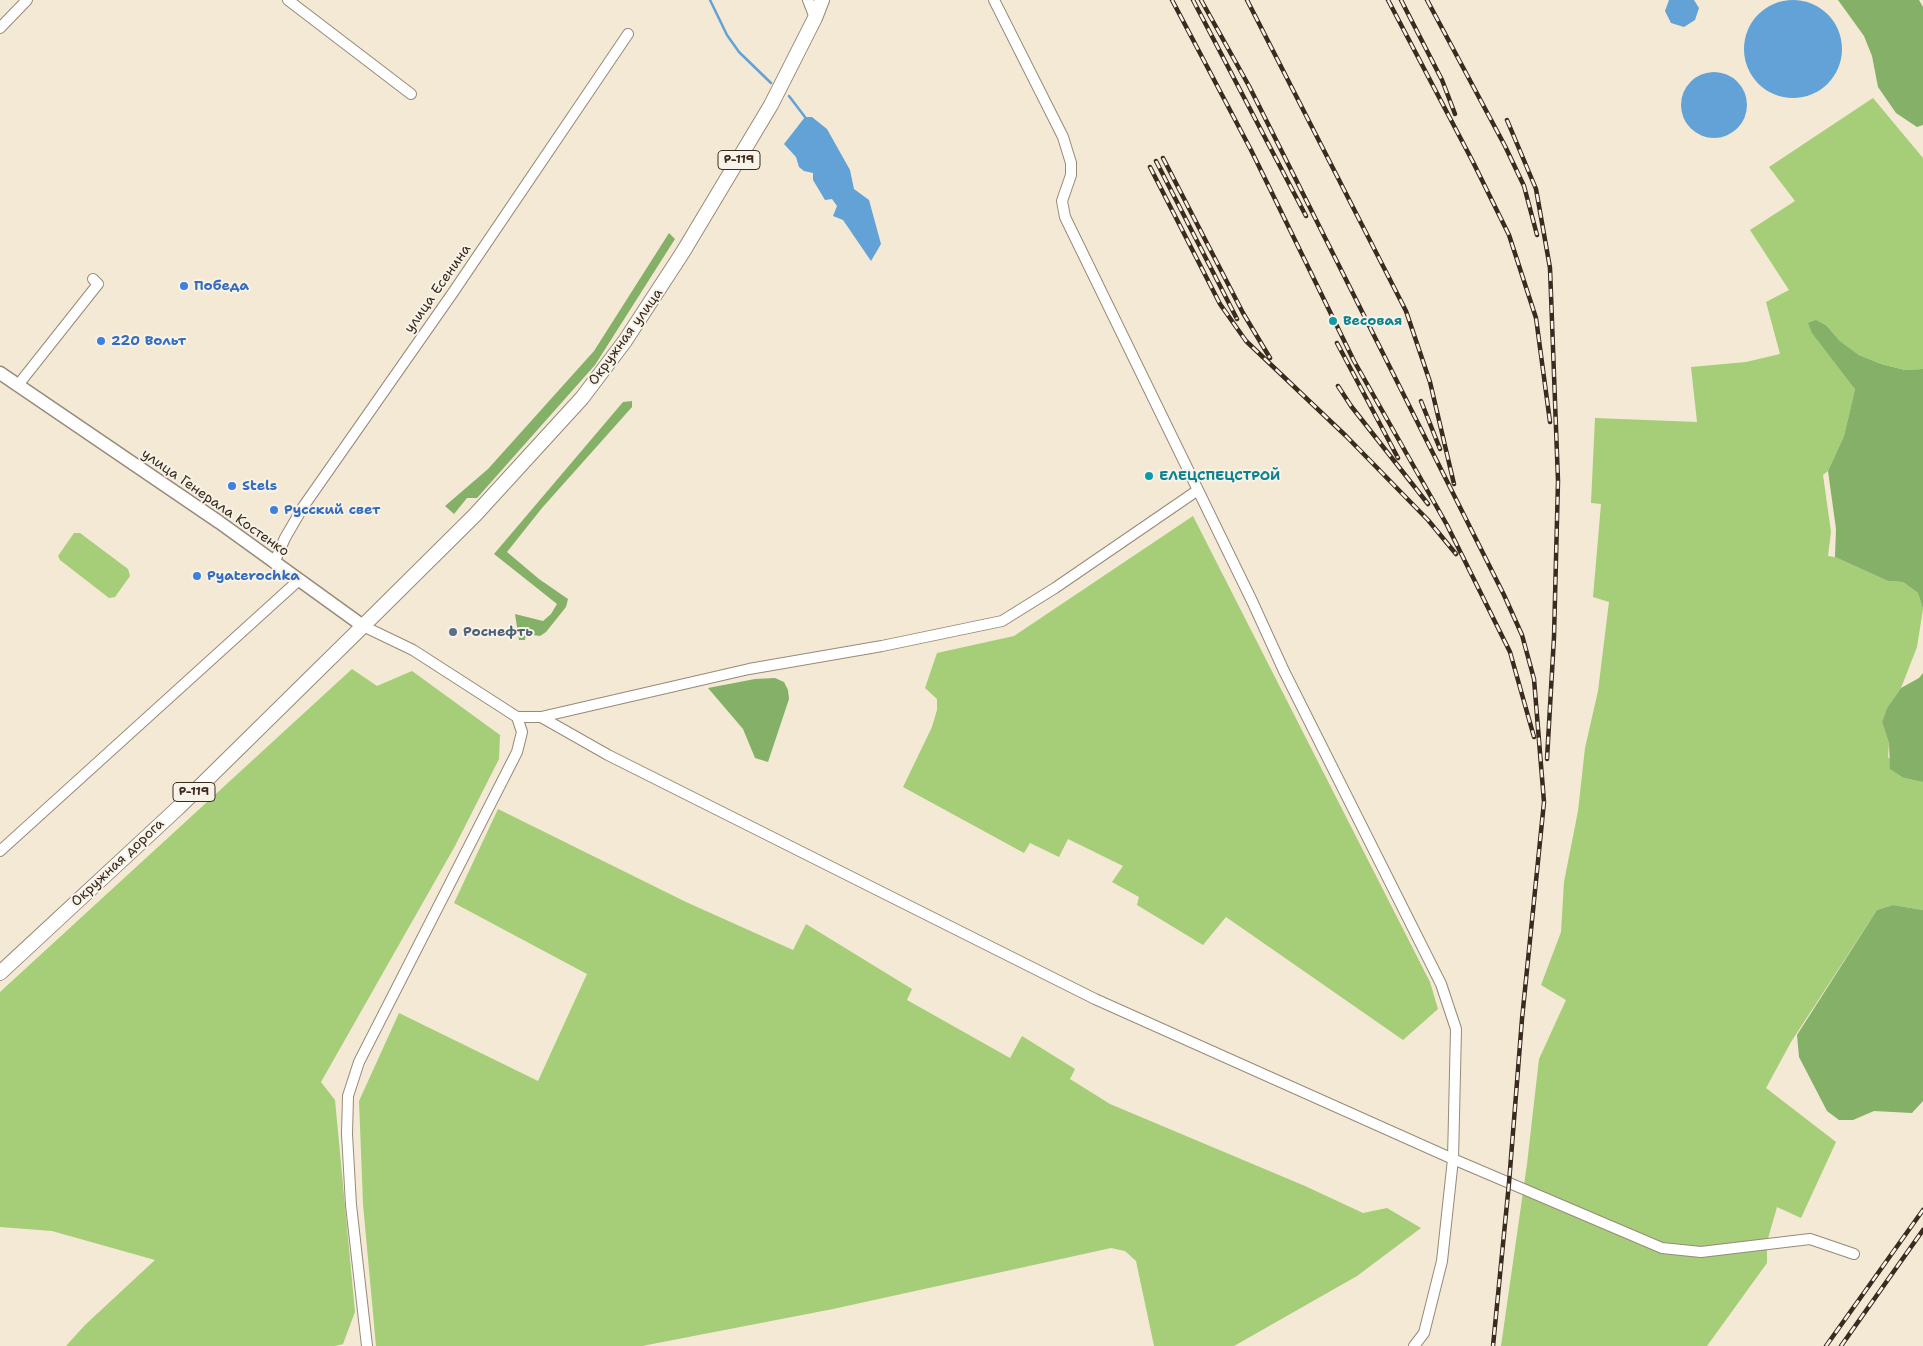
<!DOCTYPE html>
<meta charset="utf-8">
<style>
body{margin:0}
canvas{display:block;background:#f3e9d4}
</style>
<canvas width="1923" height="1346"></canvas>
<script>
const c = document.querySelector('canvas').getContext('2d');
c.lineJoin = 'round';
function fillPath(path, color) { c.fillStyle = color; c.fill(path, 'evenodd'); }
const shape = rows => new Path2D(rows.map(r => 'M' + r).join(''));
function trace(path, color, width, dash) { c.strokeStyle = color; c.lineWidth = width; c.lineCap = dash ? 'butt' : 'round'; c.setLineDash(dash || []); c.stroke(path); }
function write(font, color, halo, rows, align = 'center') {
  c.font = font + ' "Shantell Sans",sans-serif'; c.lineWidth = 4; c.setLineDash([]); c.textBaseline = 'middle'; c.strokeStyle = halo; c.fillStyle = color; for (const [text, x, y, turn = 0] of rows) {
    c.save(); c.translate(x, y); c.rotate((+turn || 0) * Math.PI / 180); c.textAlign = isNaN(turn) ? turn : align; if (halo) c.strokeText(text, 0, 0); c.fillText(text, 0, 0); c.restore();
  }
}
fillPath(shape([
 [1873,98,1923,158,1923,369,1905,370,1881,364,1859,355,1840,341,1826,325,1816,320,1855,389,1844,436,1828,471,1823,475,1831,532,1828,556,1835,557,1888,581,1903,582,1918,593,1923,609,1917,647,1901,688,1887,708,1882,722,1889,743,1888,757,1904,778,1923,782,1923,910,1893,905,1877,910,1791,1042,1766,1088,1836,1142,1801,1218,1777,1207,1767,1242,1767,1263,1707,1346,1501,1346,1527,1164,1539,1059,1566,1000,1541,985,1561,932,1564,882,1578,811,1585,748,1598,691,1609,602,1593,597,1601,504,1591,503,1595,418,1697,422,1691,367,1746,362,1780,354,1766,302,1789,290,1750,230,1795,201,1769,167],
 [1193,516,1430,982,1438,1009,1403,1040,1226,917,1203,945,1137,905,1139,897,1112,882,1123,866,1068,839,1059,857,1030,843,1024,853,903,787,932,727,937,710,937,699,925,688,937,653,1014,636],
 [74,533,80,533,128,569,130,576,115,597,109,598,60,560,58,556],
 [352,669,377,686,412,671,500,735,499,759,455,846,321,1082,335,1100,355,1312,343,1344,335,1346,66,1346,85,1325,155,1260,52,1231,0,1227,0,992],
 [498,809,686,902,793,950,806,924,912,989,907,1000,1010,1058,1022,1036,1075,1069,1070,1079,1110,1104,1305,1186,1363,1213,1387,1208,1421,1228,1357,1276,1234,1346,1154,1346,1136,1261,1125,1251,1111,1248,833,1309,642,1346,376,1346,363,1204,359,1101,399,1013,538,1081,587,974,454,903]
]), '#a6cd77');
fillPath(shape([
 [1838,0,1919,0,1923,7,1923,125,1917,127,1896,113,1878,87,1872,56,1864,36],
 [669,233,675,239,595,365,477,498,467,498,454,514,445,506,488,469,594,351],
 [1816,320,1826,325,1840,341,1859,355,1881,364,1905,370,1923,369,1923,609,1918,593,1903,582,1888,581,1835,557,1836,529,1828,471,1844,436,1855,389,1812,333,1808,323],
 [632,401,632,407,542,508,507,552,539,579,568,599,566,607,546,632,540,636,526,634,525,640,519,640,515,614,543,621,551,614,557,604,494,554,623,402],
 [1923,673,1923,782,1904,778,1890,769,1889,743,1882,722,1887,708,1901,688,1919,678],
 [775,678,784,682,788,690,789,699,768,762,755,758,743,729,708,688,755,679],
 [1893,905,1923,910,1923,1101,1912,1113,1874,1111,1853,1120,1839,1120,1827,1111,1799,1057,1797,1035,1877,910]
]), '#84b068');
fillPath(shape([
 '1744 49a49 49 0 1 1 98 0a49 49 0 1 1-98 0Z',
 [1669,0,1694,0,1699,8,1695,20,1684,27,1671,23,1665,11],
 '1681 105a33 33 0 1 1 66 0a33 33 0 1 1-66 0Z',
 [805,117,812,117,827,129,850,170,854,189,869,200,881,244,871,261,843,220,833,216,837,206,832,199,825,200,813,180,813,173,804,171,799,167,796,157,784,144]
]), '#63a2d6');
trace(shape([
 [710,0,727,35,739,52,771,83],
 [789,96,805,117]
]), '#63a2d6', 2.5);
const minor = shape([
 [288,0,411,94],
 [808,0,815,18],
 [994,0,1063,137,1071,163,1071,175,1062,201,1065,217,1252,601,1284,671,1441,984,1456,1029,1453,1159,1442,1261,1424,1333,1414,1346],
 [0,28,27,0],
 [18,385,98,284,93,279],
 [274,563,285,538,303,507,452,294,628,34],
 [363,626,413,650,517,717],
 [517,717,541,717,749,669,882,646,1002,621,1055,588,1198,490],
 [541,717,608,755,1095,999,1453,1159,1662,1248,1701,1252,1810,1239,1854,1254],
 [0,851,299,580],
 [367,1346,351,1205,347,1134,348,1096,359,1062,517,752,522,732,517,717]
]);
const major = shape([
 [0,373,219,522,363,626]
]);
const highway = shape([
 [0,973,179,807,363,626,475,515,582,398,625,341,683,252,771,105,815,18,822,0]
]);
trace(minor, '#978a79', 12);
trace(major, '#978a79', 15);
trace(highway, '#978a79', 16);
trace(minor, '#fff', 10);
trace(major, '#fff', 12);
trace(highway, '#fff', 14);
const rail = shape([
 [1172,0,1251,150,1354,361,1447,525,1510,652,1534,737],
 [1193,0,1306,216],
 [1201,0,1249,86,1504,595,1522,635,1534,679,1544,802,1522,1019,1509,1183,1493,1346],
 [1247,0,1406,311,1430,382,1454,484],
 [1388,0,1473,162,1509,235,1536,318,1550,422],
 [1401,0,1442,80,1455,114],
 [1427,0,1505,146,1524,186,1537,235],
 [1507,120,1536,189,1550,268,1558,481,1554,637,1547,759],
 [1163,158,1243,313,1270,358],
 [1156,161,1237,319],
 [1150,167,1220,304,1246,341,1346,436,1428,520,1456,554],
 [1337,343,1398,458],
 [1338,386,1351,406,1428,504],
 [1421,401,1440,449],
 [1826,1346,1923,1210],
 [1841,1346,1923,1230]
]);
trace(rail, '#3b2a1e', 4.5);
trace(rail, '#f7f3e8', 2.5, [8]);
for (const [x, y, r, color] of [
 [184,286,5,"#3f7fe0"],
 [1333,321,5,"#0f9aa8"],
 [101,341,5,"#3f7fe0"],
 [1149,476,5,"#0f9aa8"],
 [232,486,5,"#3f7fe0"],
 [274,510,5,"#3f7fe0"],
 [197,576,5,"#3f7fe0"],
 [453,632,5,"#5c6f8a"]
]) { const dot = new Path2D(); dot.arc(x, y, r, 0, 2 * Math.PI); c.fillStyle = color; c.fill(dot); trace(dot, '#f7f3e8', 2); }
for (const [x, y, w] of [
 [739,160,42],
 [194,792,42]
]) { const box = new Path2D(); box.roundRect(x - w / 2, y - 9.5, w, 19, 4); c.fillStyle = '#f7f3e8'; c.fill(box); trace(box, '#3b2a1e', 1); }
write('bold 12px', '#3b2a1e', null, [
 ["Р-119",739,160],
 ["Р-119",194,792]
]);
write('bold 14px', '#366cbe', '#f7f3e8', [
 ["Победа",194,286],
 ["220 Вольт",111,341],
 ["Stels",242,486],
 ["Русский свет",284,510],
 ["Pyaterochka",207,576]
], 'left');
write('14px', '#3b2a1e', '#f7f3e8', [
 ["улица Есенина",438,289,-55],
 ["Окружная улица",626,337,-54],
 ["улица Генерала Костенко",215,503,35],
 ["Окружная дорога",118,863,-43]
]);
write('bold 14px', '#0d838f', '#f7f3e8', [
 ["Весовая",1343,321],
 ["ЕЛЕЦСПЕЦСТРОЙ",1159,476]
], 'left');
write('bold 14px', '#4e5e75', '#f7f3e8', [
 ["Роснефть",463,632]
], 'left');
</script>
